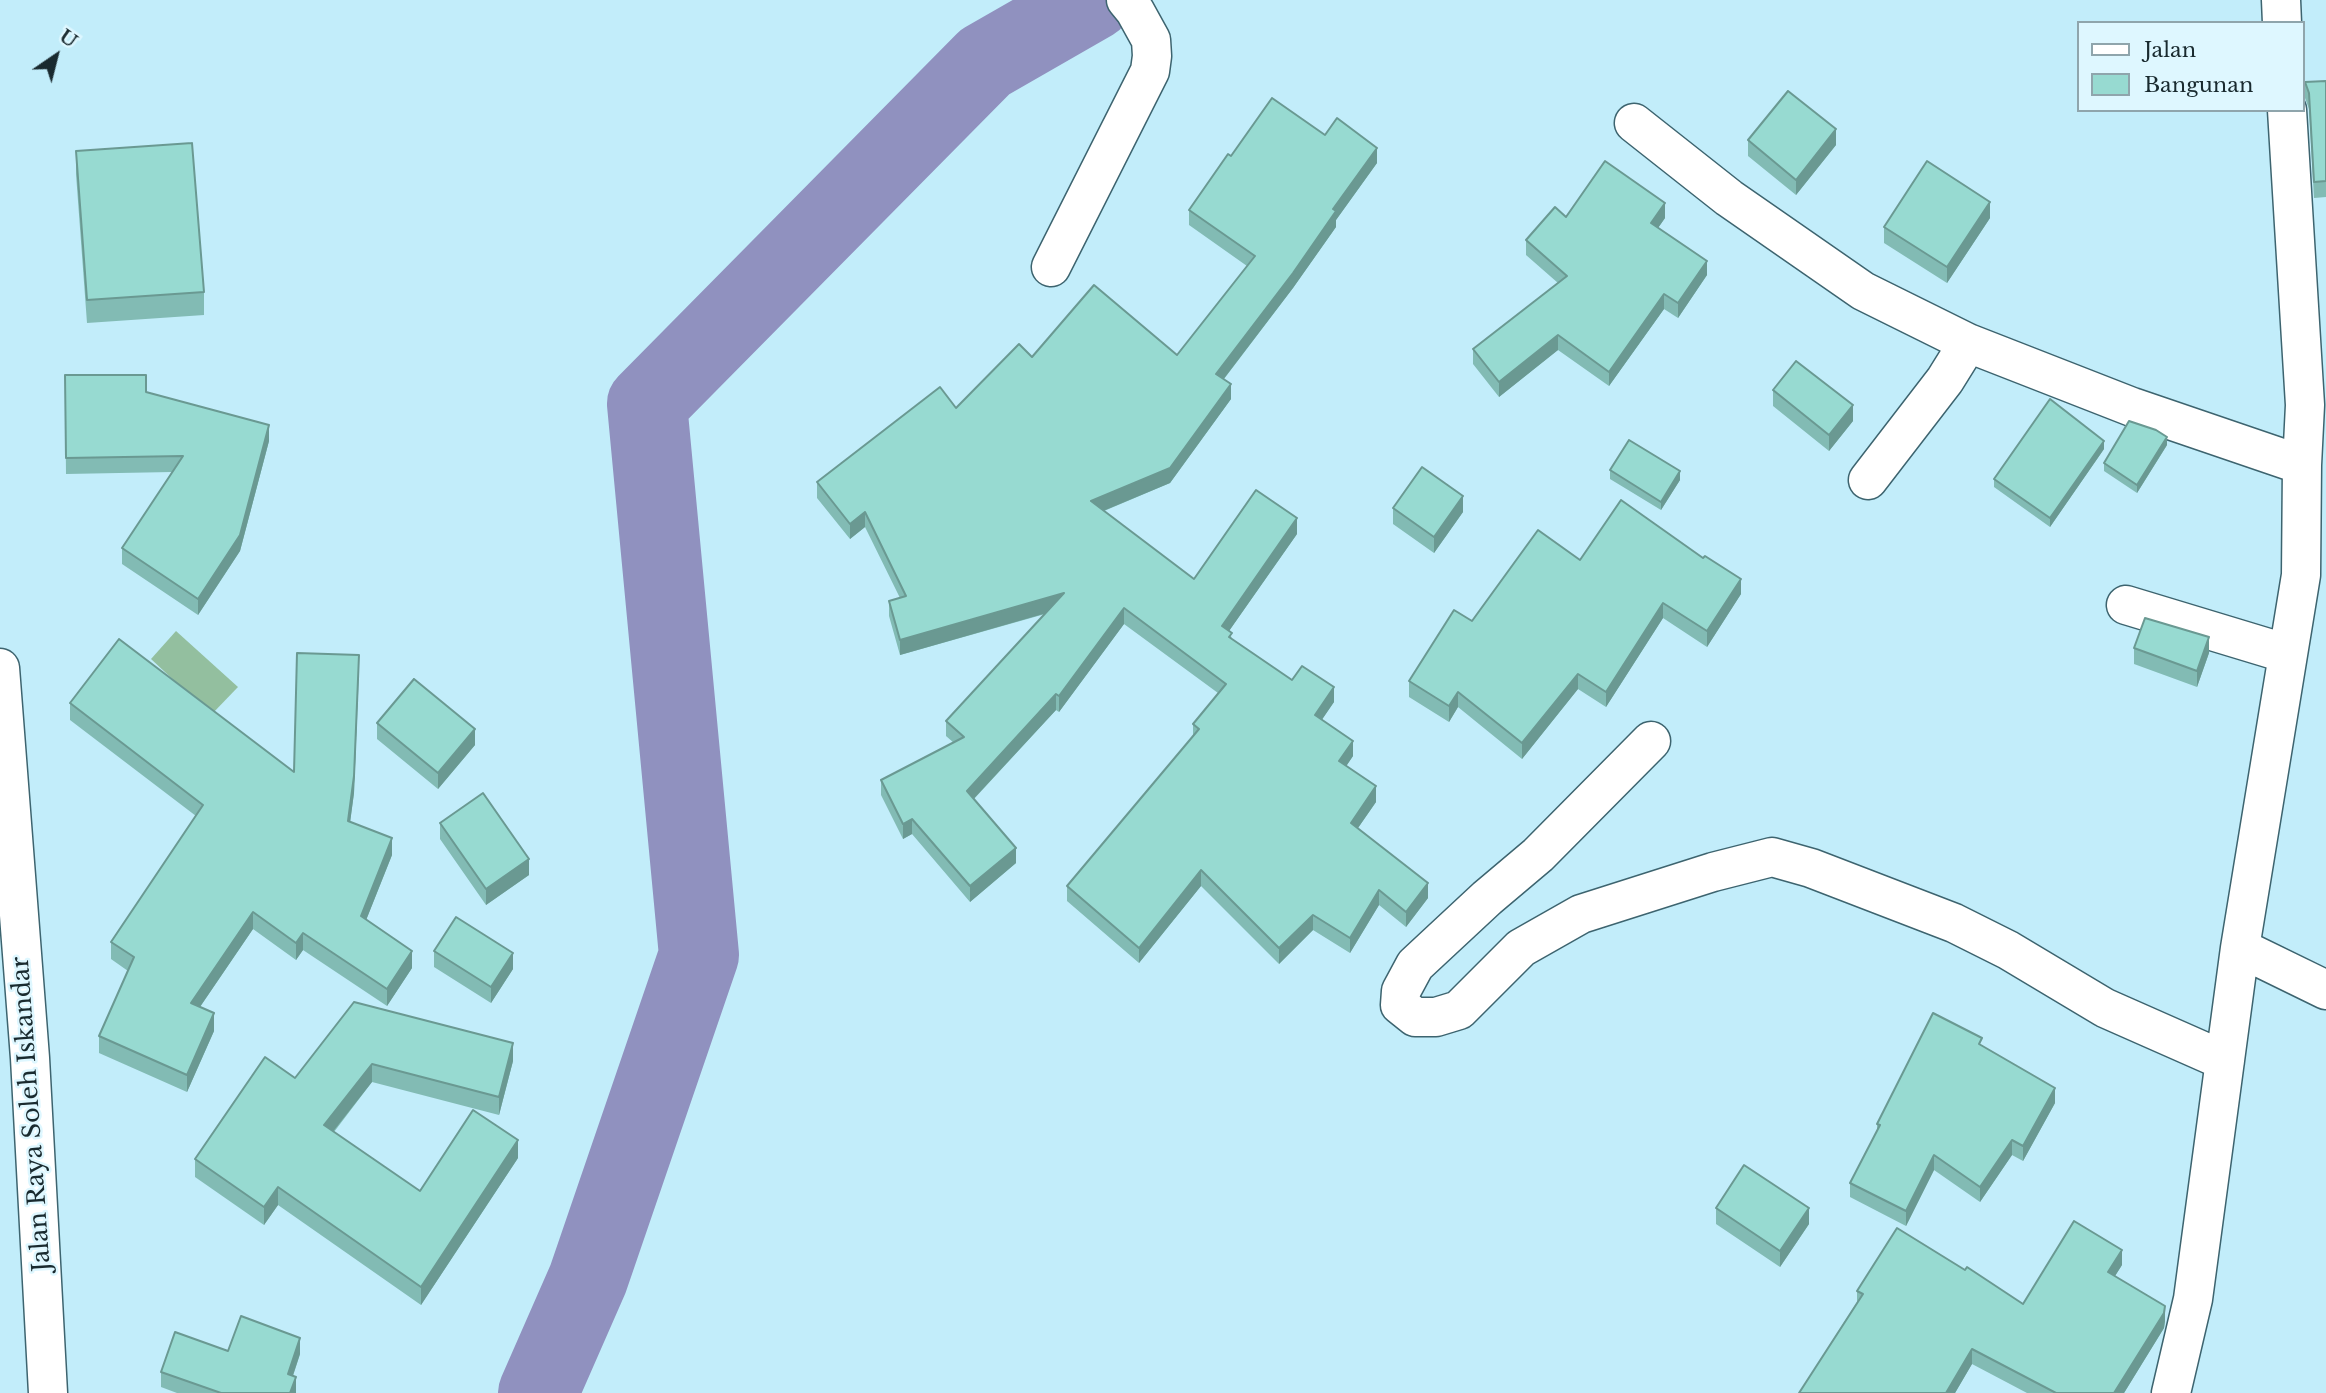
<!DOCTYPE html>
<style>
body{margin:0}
#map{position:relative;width:2326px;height:1393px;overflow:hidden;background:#c2edfa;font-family:"Libre Baskerville",serif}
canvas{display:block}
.legend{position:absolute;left:2077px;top:21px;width:228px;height:91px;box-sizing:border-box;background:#def7ff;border:2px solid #8fa5ac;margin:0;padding:9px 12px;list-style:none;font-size:21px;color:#192a2f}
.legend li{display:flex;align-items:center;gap:14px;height:35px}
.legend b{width:35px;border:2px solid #8fa5ac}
.north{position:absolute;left:21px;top:21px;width:70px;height:70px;-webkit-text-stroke:5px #def7ff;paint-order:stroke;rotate:35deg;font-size:19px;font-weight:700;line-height:28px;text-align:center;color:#192a2f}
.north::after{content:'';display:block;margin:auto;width:24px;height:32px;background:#192a2f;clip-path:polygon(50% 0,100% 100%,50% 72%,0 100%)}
</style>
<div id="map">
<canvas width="2326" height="1393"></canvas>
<ul class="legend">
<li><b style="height:9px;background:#fff"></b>Jalan</li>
<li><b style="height:19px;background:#97dad1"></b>Bangunan</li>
</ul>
<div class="north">U</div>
</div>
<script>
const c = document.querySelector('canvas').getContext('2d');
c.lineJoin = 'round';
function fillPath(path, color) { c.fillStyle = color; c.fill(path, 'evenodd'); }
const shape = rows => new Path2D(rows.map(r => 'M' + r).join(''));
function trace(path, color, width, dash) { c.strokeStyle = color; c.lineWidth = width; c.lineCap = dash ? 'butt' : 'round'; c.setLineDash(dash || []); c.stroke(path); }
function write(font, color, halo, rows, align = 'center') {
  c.font = font + ' "Libre Baskerville",serif'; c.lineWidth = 5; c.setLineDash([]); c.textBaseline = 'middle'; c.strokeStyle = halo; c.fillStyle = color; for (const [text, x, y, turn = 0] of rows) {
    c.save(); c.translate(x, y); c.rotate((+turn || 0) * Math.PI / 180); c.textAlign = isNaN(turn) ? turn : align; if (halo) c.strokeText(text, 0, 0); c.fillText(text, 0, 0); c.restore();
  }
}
fillPath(shape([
 [176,631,238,687,211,715,151,659]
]), '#93bf9f');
trace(shape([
 [538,1393,588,1279,699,955,647,404,985,62,1093,0]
]), '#9091bf', 80);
const minor = shape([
 [2281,0,2282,23],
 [1634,123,1729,198,1863,291,1968,343,2132,407,2302,465],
 [1051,267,1150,71,1152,56,1151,40,1135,11,1126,0],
 [1868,480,1945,380,1968,343],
 [2126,605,2288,654],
 [1651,741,1538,855,1487,898,1415,965,1401,991,1400,1005,1415,1017,1436,1017,1459,1010,1521,948,1581,914,1713,872,1772,857,1811,868,1954,923,2008,950,2105,1008,2225,1061],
 [2240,948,2326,990],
 [2171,1393,2193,1299,2240,948,2301,575,2302,465,2305,405,2287,110]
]);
const highway = shape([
 [0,668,30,1058,48,1393]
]);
trace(minor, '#3d646f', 41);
trace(highway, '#3d646f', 41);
trace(minor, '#fff', 38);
trace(highway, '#fff', 38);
fillPath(shape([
 [2326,81,2326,197,2314,198,2309,109,2305,98,2305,82],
 [1325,135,1377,163,1336,220,1336,227,1293,288,1224,379,1231,399,1170,483,1104,511,1194,579,1297,534,1229,631,1232,639,1292,680,1334,702,1322,719,1353,756,1346,766,1376,802,1358,828,1428,898,1406,927,1379,905,1350,953,1313,930,1279,964,1201,886,1139,963,1067,901,1067,886,1193,736,1193,724,1218,693,1124,624,1059,712,1056,710,974,799,1016,863,970,902,912,834,903,839,881,795,881,780,954,743,946,736,946,721,1045,614,900,655,889,616,889,601,900,598,865,527,850,539,817,498,817,482,956,408,1032,357,1177,355,1247,266,1189,225,1189,210,1231,156],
 [1748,140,1836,145,1796,195,1748,156],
 [76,151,204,292,204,315,87,323,76,174],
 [1566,217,1665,218,1658,228,1707,275,1678,318,1664,309,1609,386,1558,350,1499,397,1473,364,1473,349,1558,283,1526,255,1526,240],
 [1990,218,1947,283,1884,243,1884,227],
 [65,375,146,392,269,441,240,551,198,615,122,564,122,548,172,472,66,474],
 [1773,390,1853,421,1829,451,1773,406],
 [2167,445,2137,493,2104,471,2104,463],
 [2104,449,2050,527,1994,487,1994,479],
 [1610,470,1680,480,1661,510,1610,479],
 [1393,508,1463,512,1434,553,1393,524],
 [1580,560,1741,594,1707,647,1663,618,1606,707,1578,689,1522,759,1458,707,1449,722,1409,697,1409,681],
 [2134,648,2209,653,2197,687,2134,664],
 [359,672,354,793,350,822,392,855,366,920,412,968,387,1006,303,950,296,960,253,929,200,1007,214,1031,187,1092,99,1053,99,1036,128,971,111,959,111,942,196,816,70,720,70,703,294,772],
 [377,723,475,745,438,789,377,739],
 [440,823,529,875,486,905,440,839],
 [434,951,513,969,491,1003,434,967],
 [354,1002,513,1061,499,1115,372,1082,334,1132,420,1191,518,1158,421,1305,278,1205,264,1225,195,1177,195,1159,295,1078],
 [1982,1045,2055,1103,2023,1161,2012,1155,1980,1202,1934,1170,1906,1226,1850,1197,1850,1183,1877,1132,1877,1124],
 [1716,1208,1809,1224,1780,1267,1716,1224],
 [2122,1265,2115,1276,2165,1321,2164,1328,2124,1393,2027,1393,1972,1364,1955,1393,1799,1393,1857,1302,1857,1291,2023,1304],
 [300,1354,293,1376,296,1393,177,1393,161,1387,161,1372]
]), '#82bbb4');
fillPath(shape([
 [1836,129,1836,145,1796,195,1796,180],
 [1377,148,1377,163,1336,220,1336,227,1293,288,1216,389,1216,374],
 [1990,202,1990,218,1947,283,1947,267],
 [1665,203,1665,218,1651,238,1651,223],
 [1707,261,1707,275,1678,318,1678,303],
 [1664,294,1664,309,1609,386,1609,372],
 [1558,335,1558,350,1499,397,1499,382],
 [1231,384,1231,399,1170,483,1091,516,1091,501],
 [1853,405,1853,421,1829,451,1829,435],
 [269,425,269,441,240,551,198,615,198,599],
 [2167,437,2167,445,2137,493,2137,485],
 [2104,441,2104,449,2050,527,2050,518],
 [1680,471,1680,480,1661,510,1661,502],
 [1463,496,1463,512,1434,553,1434,537],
 [865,512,865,527,850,539,850,524],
 [1297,518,1297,534,1222,641,1222,626],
 [1741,579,1741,594,1707,647,1707,631],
 [1064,593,1064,608,900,655,900,640],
 [1663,603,1663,618,1606,707,1606,692],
 [1124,608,1124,624,1059,712,1059,696],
 [2209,637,2209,653,2197,687,2197,671],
 [359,655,354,793,348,838,348,821],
 [1578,674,1578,689,1522,759,1522,743],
 [1334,687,1334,702,1315,730,1315,715],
 [1458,692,1458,707,1449,722,1449,706],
 [1056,694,1056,710,967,806,967,791],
 [475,729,475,745,438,789,438,773],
 [1353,741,1353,756,1339,777,1339,761],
 [1376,786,1376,802,1351,838,1351,823],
 [912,819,912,834,903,839,903,824],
 [392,838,392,855,361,933,361,916],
 [1016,848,1016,863,970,902,970,886],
 [529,859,529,875,486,905,486,889],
 [1201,870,1201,886,1139,963,1139,948],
 [1428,883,1428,898,1406,927,1406,912],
 [1379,890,1379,905,1350,953,1350,938],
 [253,912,253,929,191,1020,191,1003],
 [1313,915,1313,930,1279,964,1279,948],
 [303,933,303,950,296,960,296,943],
 [412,951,412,968,387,1006,387,989],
 [513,953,513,969,491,1003,491,987],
 [214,1013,214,1031,187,1092,187,1075],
 [513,1043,513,1061,499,1115,499,1097],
 [372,1064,372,1082,324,1143,324,1125],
 [2055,1088,2055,1103,2023,1161,2023,1146],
 [518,1140,518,1158,421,1305,421,1287],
 [2012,1140,2012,1155,1980,1202,1980,1187],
 [1934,1155,1934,1170,1906,1226,1906,1211],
 [278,1187,278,1205,264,1225,264,1207],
 [1809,1208,1809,1224,1780,1267,1780,1251],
 [2122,1250,2122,1265,2108,1287,2108,1272],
 [2165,1306,2165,1321,2164,1328,2124,1393,2114,1393],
 [300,1338,300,1354,288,1390,288,1374],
 [1972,1349,1972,1364,1955,1393,1946,1393],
 [296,1377,296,1393,290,1393]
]), '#6a9992');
const building = shape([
 [2326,81,2326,181,2314,182,2309,93,2305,82,2326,81],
 [1788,91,1836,129,1796,180,1748,140,1788,91],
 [1272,98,1325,135,1337,118,1377,148,1333,209,1336,211,1293,273,1216,374,1231,384,1170,468,1091,501,1194,579,1256,490,1297,518,1222,626,1232,633,1229,637,1292,680,1302,666,1334,687,1315,715,1353,741,1339,761,1376,786,1351,823,1428,883,1406,912,1379,890,1350,938,1313,915,1279,948,1201,870,1139,948,1067,886,1199,729,1193,724,1226,684,1124,608,1059,696,1056,694,967,791,1016,848,970,886,912,819,903,824,881,780,964,737,946,721,1064,593,900,640,889,601,906,596,865,512,850,524,817,482,940,387,956,408,1019,344,1032,357,1094,285,1177,355,1255,256,1189,210,1228,154,1231,156,1272,98],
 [192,143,204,292,87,300,76,151,192,143],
 [1605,161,1665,203,1651,223,1707,261,1678,303,1664,294,1609,372,1558,335,1499,382,1473,349,1567,276,1526,240,1555,207,1566,217,1605,161],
 [1927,161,1990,202,1947,267,1884,227,1927,161],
 [1796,361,1853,405,1829,435,1773,390,1796,361],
 [65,375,146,375,146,392,269,425,240,535,198,599,122,548,183,456,66,458,65,375],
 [2050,399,2104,441,2050,518,1994,479,2050,399],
 [2129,421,2156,430,2167,437,2137,485,2104,463,2129,421],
 [1629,440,1680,471,1661,502,1610,470,1629,440],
 [1422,467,1463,496,1434,537,1393,508,1422,467],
 [1621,500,1703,558,1705,556,1741,579,1707,631,1663,603,1606,692,1578,674,1522,743,1458,692,1449,706,1409,681,1454,610,1472,621,1538,530,1580,560,1621,500],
 [2145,618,2209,637,2197,671,2134,648,2145,618],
 [119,639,294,772,297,653,359,655,354,776,348,821,392,838,361,916,412,951,387,989,303,933,296,943,253,912,191,1003,214,1013,187,1075,99,1036,134,957,111,942,203,805,70,703,119,639],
 [414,679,475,729,438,773,377,723,414,679],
 [483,793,529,859,486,889,440,823,483,793],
 [456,917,513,953,491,987,434,951,456,917],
 [354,1002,513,1043,499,1097,372,1064,324,1125,420,1191,473,1110,518,1140,421,1287,278,1187,264,1207,195,1159,265,1057,295,1078,354,1002],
 [1933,1013,1982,1038,1979,1044,2055,1088,2023,1146,2012,1140,1980,1187,1934,1155,1906,1211,1850,1183,1880,1125,1877,1124,1933,1013],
 [1744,1165,1809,1208,1780,1251,1716,1208,1744,1165],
 [2074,1221,2122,1250,2108,1272,2165,1306,2164,1313,2114,1393,2056,1393,1972,1349,1946,1393,1799,1393,1863,1294,1857,1291,1897,1228,1965,1270,1967,1267,2023,1304,2074,1221],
 [241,1316,300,1338,288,1374,296,1377,290,1393,221,1393,161,1372,175,1332,228,1351,241,1316]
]);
fillPath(building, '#97dad1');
trace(building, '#6a9992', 2);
write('24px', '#192a2f', '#def7ff', [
 ["Jalan Raya Soleh Iskandar",32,1114,-94]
]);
</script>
